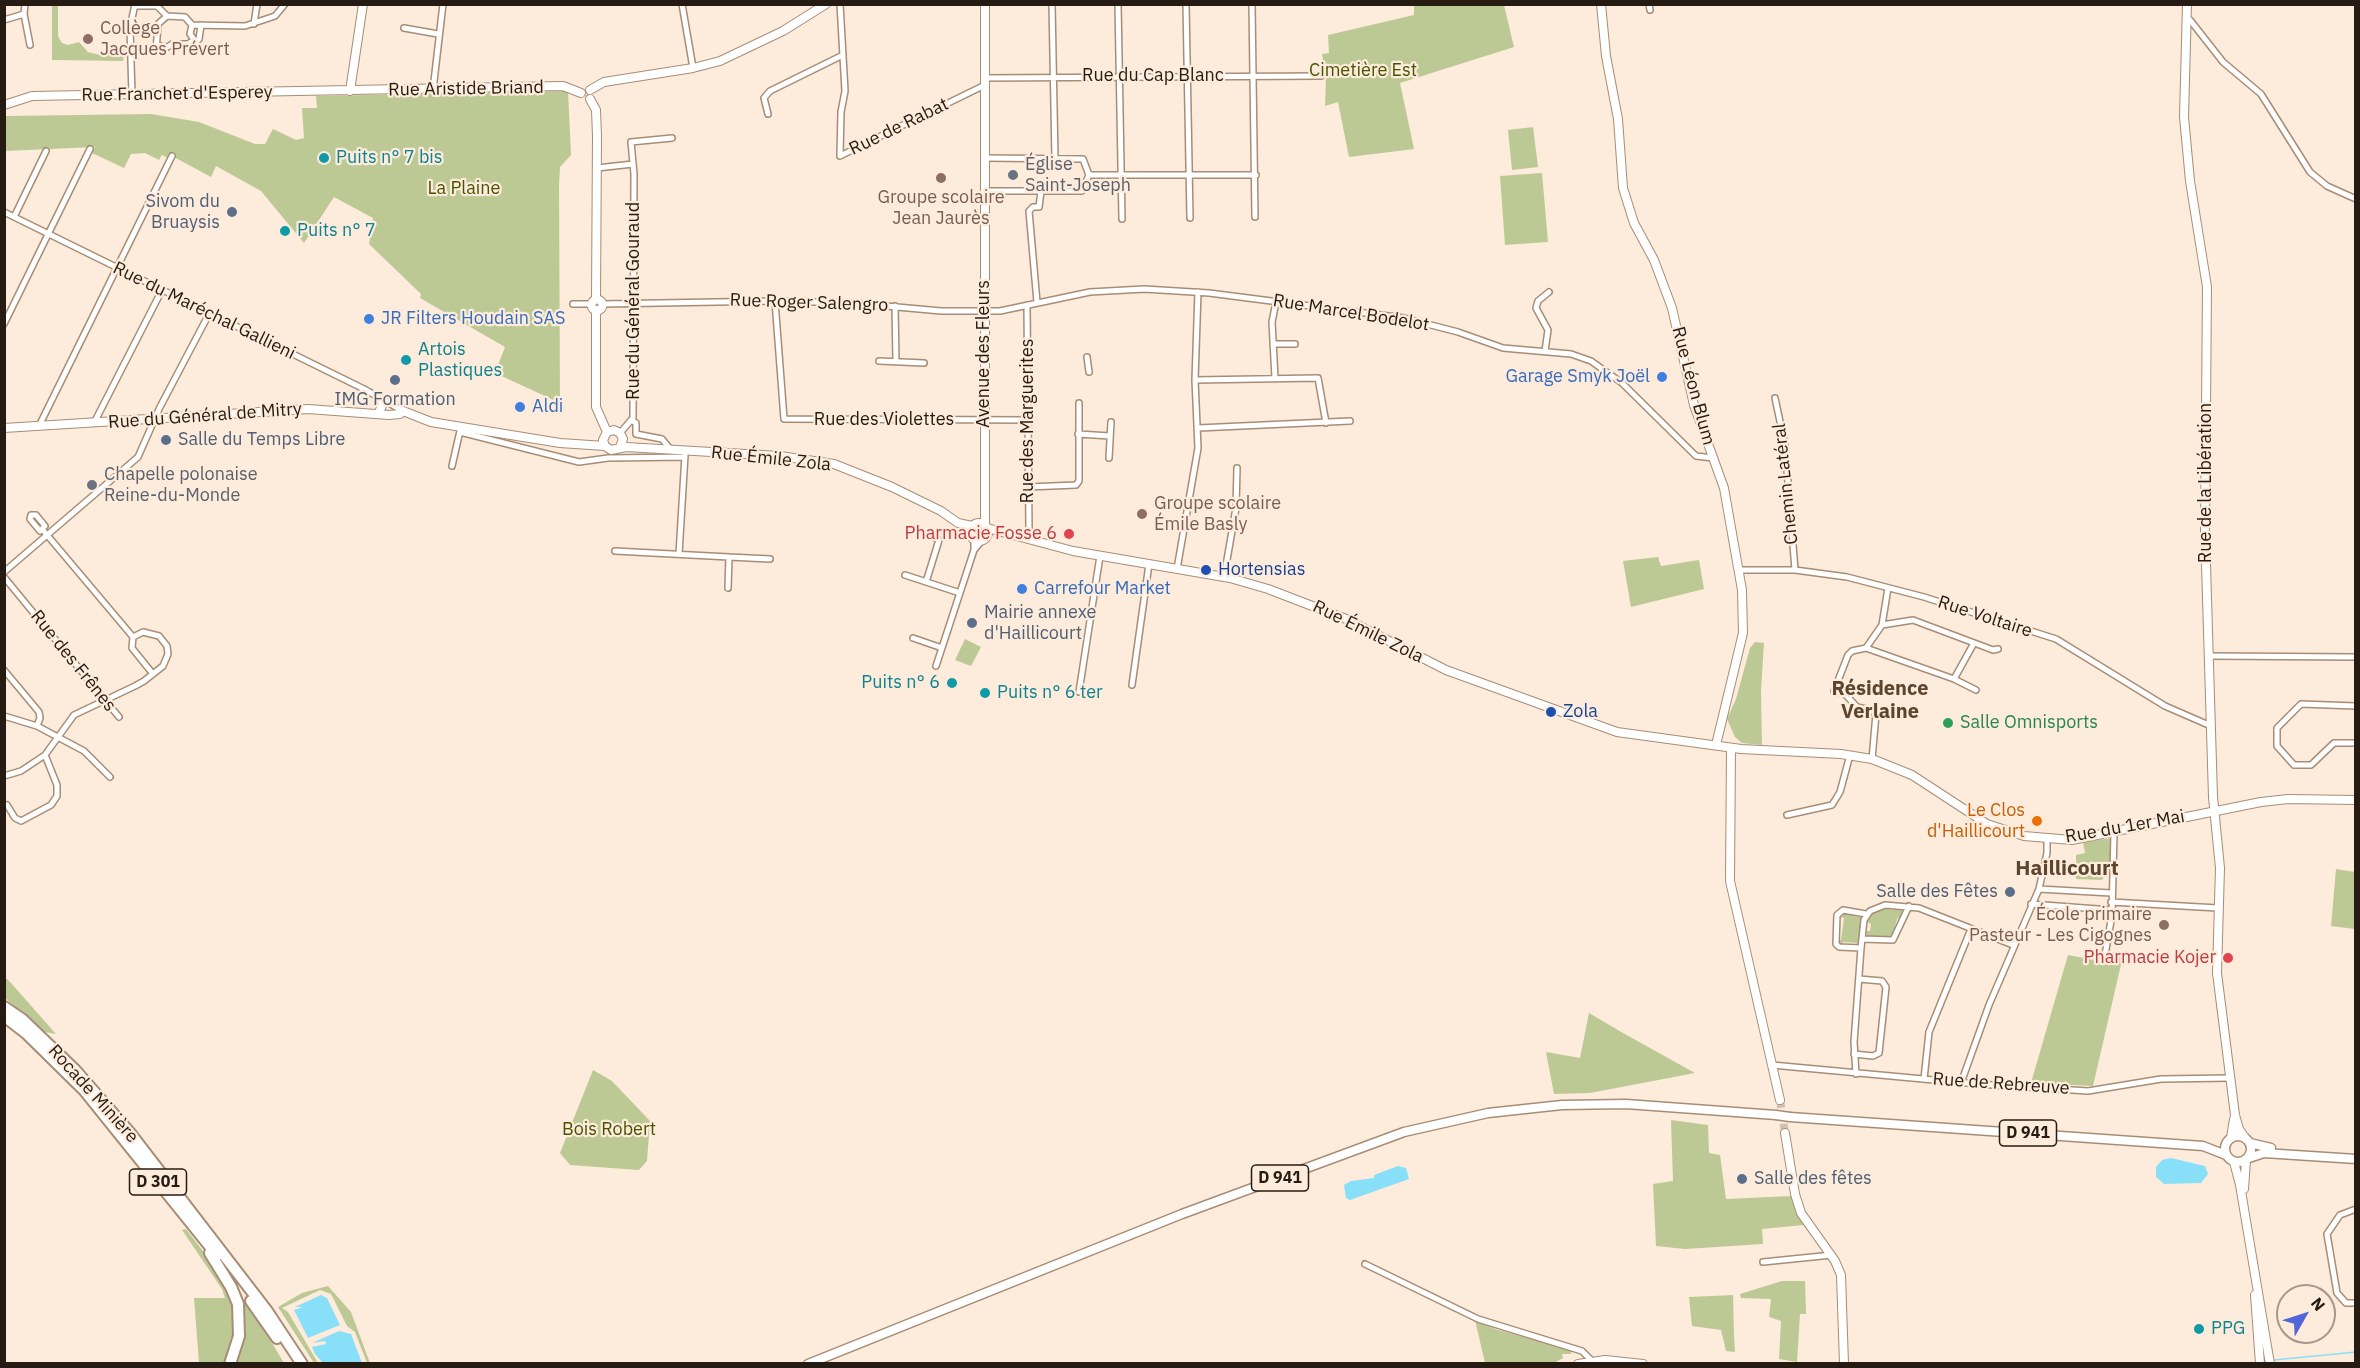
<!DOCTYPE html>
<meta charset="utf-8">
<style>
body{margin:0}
#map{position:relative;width:2360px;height:1368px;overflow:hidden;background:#fdebdb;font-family:"IBM Plex Sans",sans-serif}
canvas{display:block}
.frame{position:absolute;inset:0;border:6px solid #261b12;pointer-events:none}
.north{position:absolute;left:2276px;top:1284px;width:60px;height:60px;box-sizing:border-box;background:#fdebdb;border:2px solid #a7988b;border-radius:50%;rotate:51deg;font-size:16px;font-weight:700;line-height:24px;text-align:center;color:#261b12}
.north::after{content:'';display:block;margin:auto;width:21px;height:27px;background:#5265db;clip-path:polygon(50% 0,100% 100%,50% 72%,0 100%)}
</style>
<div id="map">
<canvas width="2360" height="1368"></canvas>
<div class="frame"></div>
<div class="north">N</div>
</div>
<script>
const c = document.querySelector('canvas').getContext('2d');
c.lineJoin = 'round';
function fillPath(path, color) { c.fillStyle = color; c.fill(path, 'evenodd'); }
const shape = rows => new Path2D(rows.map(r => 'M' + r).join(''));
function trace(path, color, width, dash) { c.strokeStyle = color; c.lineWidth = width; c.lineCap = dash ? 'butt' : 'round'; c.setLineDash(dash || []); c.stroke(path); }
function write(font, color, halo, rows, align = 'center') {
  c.font = font + ' "IBM Plex Sans",sans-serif'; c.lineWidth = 4.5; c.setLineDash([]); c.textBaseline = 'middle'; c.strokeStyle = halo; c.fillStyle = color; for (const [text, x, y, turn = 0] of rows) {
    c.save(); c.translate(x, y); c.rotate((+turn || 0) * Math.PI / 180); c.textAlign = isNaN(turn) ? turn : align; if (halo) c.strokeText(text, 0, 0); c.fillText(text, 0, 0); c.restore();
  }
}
fillPath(shape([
 [1414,4,1504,5,1514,47,1400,83,1414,149,1349,157,1338,102,1325,106,1326,78,1322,54,1329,53,1328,35,1414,15],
 [52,5,58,5,58,36,62,43,68,45,79,42,88,52,104,56,125,50,123,61,52,60],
 [568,91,571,155,560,167,559,185,560,403,495,373,505,347,420,298,421,294,369,244,373,218,334,197,304,243,261,191,216,166,211,177,172,156,170,159,162,155,159,160,145,153,131,154,124,168,92,153,95,147,5,151,5,116,151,114,199,122,255,144,265,144,273,129,296,140,304,138,302,108,317,108,316,96],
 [1533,127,1538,167,1512,170,1508,130],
 [1542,173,1548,242,1505,245,1500,176],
 [1658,557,1661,566,1699,560,1704,589,1631,607,1623,561],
 [965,639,981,647,971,666,955,660],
 [1755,642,1764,643,1761,690,1762,745,1742,743,1735,737,1727,719,1736,699,1750,648],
 [2113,838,2112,874,2105,874,2102,880,2076,879,2076,855,2085,853,2083,842],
 [2336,869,2355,872,2355,929,2331,926],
 [1890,907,1890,910,1901,909,1903,914,1897,919,1892,938,1867,936,1866,931,1870,931,1871,924,1867,922,1869,915,1880,908],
 [1843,913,1858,917,1860,914,1863,917,1857,946,1857,943,1843,942,1842,945,1838,941,1841,940,1844,918,1840,917],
 [2108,951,2123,954,2122,960,2093,1086,2031,1083,2068,955,2105,962],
 [5,977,11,983,56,1034,45,1032,5,998],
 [1589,1013,1623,1033,1695,1073,1590,1093,1554,1094,1546,1052,1580,1058],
 [593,1070,612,1081,650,1121,647,1161,639,1170,570,1165,560,1153],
 [1671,1120,1708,1125,1709,1153,1720,1155,1726,1199,1791,1196,1804,1225,1762,1229,1763,1244,1685,1249,1656,1246,1653,1184,1673,1181],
 [186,1229,222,1276,233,1301,237,1337,226,1363,199,1363,194,1298,225,1298,222,1289,182,1230],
 [1782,1281,1805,1281,1806,1314,1800,1314,1797,1362,1779,1359,1781,1321,1769,1317,1771,1299,1741,1298,1740,1294],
 [328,1286,351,1312,370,1363,367,1363,355,1332,347,1326,331,1294,320,1290,282,1308,288,1312,318,1363,314,1363,278,1307,302,1293],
 [1733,1295,1734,1335,1735,1352,1726,1351,1721,1330,1692,1326,1689,1297],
 [243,1299,266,1333,284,1363,234,1364,244,1335],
 [1475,1320,1495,1329,1571,1350,1571,1354,1562,1354,1563,1358,1554,1363,1485,1363]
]), '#bdc995');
fillPath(shape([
 [2171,1158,2205,1166,2208,1174,2201,1183,2164,1184,2156,1177,2156,1167,2162,1160],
 [1398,1166,1406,1168,1409,1179,1350,1200,1346,1198,1344,1185,1351,1181,1374,1178,1374,1175],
 [321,1295,327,1298,340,1325,308,1338,294,1310,303,1307,295,1307],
 [339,1331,351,1334,362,1363,323,1363,315,1354,312,1347,326,1344,325,1341,312,1343]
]), '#88e0f8');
trace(shape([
 [2274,1360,2356,1352]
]), '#88e0f8', 1.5);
trace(shape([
 [1780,1100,1785,1133]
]), '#d2c1b3', 8, [8, 4]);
const street = shape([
 [682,4,693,68],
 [840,4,845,91,841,112,840,156,985,85],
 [1052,4,1055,159],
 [1118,4,1122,219],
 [1186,4,1190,218],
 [1252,4,1255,217],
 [1649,4,1650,10],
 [135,6,157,6,167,16,185,17,192,25,245,26,275,16,285,4],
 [24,14,30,45],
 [4,20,24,14,25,4],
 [2186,20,2190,20,2223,62,2261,94,2310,172,2327,186,2356,199],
 [254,24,257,4],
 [192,25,190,34,196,42,199,39,201,25],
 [404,28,438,34],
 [158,45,166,48,172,44,188,44,193,41],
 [156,51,158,24,167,16],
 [985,78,1321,76],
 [433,90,443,4],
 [132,95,130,28,135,4],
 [768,114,764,98,770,91,843,55],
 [597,168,633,164],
 [1089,175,1256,175],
 [985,191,1082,191,1089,175,1083,159,985,158],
 [4,212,364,389,403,411],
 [14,217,46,151],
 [775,301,784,419,1027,420],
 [1037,302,1029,211,1033,207,1039,207,1041,191],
 [573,304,591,304],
 [602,304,775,301,853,303,941,311,1000,311,1090,292,1144,289,1209,293,1404,318,1458,332,1503,348,1571,354,1591,361,1622,383,1696,456,1713,458],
 [895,306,896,361],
 [4,324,90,149],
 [1273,344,1295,344],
 [1545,351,1548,330,1536,308,1538,301,1549,292],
 [1087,357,1089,372],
 [879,361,924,363],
 [1275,378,1272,322,1276,302],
 [1195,380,1318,378,1326,423],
 [1775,398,1785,445,1795,570],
 [631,420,636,423,636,434,662,439,671,450],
 [94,423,162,290],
 [39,426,172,156],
 [1198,428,1350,421],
 [460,432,579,462,608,458,685,457],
 [620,433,633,418,634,174,631,142,672,138],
 [1078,434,1110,436],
 [1109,458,1111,422],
 [452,466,460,431],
 [1028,487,1076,485,1079,481,1079,403],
 [42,529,40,531,30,519,31,515,36,515,45,526,42,529,133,637],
 [1026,537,1029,530,1027,305],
 [975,549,982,540],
 [615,551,729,557,728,588],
 [679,554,685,455],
 [729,557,770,559],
 [1177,569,1198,448,1195,380,1198,292],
 [1739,570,1795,570,1847,577,1924,597,2056,639,2165,706,2211,726],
 [4,572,138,457,160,407,209,314],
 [905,575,960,593],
 [4,577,119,717],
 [1224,577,1236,508,1237,468],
 [926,582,939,540,935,538],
 [1882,625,1913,620,1993,650,1998,649],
 [913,638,942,648],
 [1866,648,1954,679,1976,690],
 [2209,656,2356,657],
 [936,666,974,550,974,539],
 [4,670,39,712,40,718,37,726],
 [1954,679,1974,643],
 [1132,685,1149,564],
 [1079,692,1100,556],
 [2356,706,2301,704,2277,728,2277,746,2294,765,2311,765,2334,743,2356,743],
 [4,716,37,726,84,751,110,777],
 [1872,759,1876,714,1871,710,1857,707,1845,694,1834,691,1848,655,1852,651,1866,648,1882,625,1888,588],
 [4,776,21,771,45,755,74,715,135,686,144,681,163,666,168,654,167,646,159,636,143,632,133,637,132,648,153,674],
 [7,805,15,818,21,821,51,805,57,796,57,785,45,755],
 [1787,815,1832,805,1840,792,1850,755],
 [2039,889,2111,893],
 [2111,902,2218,908],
 [2031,904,2111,910],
 [1862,939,1893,940,1909,906],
 [1861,948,1839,947,1836,944,1837,915,1843,910,1866,914],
 [2105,955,2112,915,2114,833],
 [1854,1054,1873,1056,1879,1053,1886,987,1882,981,1859,979],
 [1772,1065,1977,1084,2088,1091,2161,1079,2230,1078],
 [1856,1074,1854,1042,1861,948,1864,920,1870,911,1885,905,1919,908,2013,945],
 [1924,1079,1929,1032,1971,929],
 [1961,1083,1989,1005,2039,889,2047,853,2047,839],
 [2356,1209,2340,1215,2327,1234,2337,1293,2346,1303,2356,1303],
 [1763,1262,1832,1255],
 [1365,1264,1478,1319,1582,1351,1592,1361]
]);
const secondary = shape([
 [985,4,985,525],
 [1601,4,1606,56,1618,119,1623,188,1634,223,1654,260,1672,308,1694,405,1724,488,1742,590,1743,633,1716,745],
 [2187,4,2184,117,2190,181,2207,287,2205,531,2213,797,2220,868,2217,973,2235,1115,2239,1129,2246,1139],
 [590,90,604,82,693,68,720,61,783,31,826,4],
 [350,91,363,4],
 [590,99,596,110,597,136,596,299],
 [4,105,32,96,563,86,581,93],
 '591.5 305a5.5 5.5 0 1 1 11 0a5.5 5.5 0 1 1-11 0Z',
 [596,310,596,407,607,432],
 [378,414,383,404,381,399],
 [4,428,308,409,389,415,400,414,403,411,431,422,560,443,605,446],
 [620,447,623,439,620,433,614,430,607,432,603,440,605,446,611,450,626,447,780,456,834,464,892,487,941,511,958,523,972,526],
 '970 532a9 9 0 1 1 18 0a9 9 0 1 1-18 0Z',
 [987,528,1073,551,1230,578,1268,589,1346,619,1446,670,1617,732,1741,749,1841,754,1872,759,1912,775,1987,824,2024,836,2072,840,2261,802,2288,799,2356,800],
 [1731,748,1730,881,1780,1100],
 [1785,1133,1795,1194,1801,1213,1835,1261,1841,1275,1844,1364],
 [2231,1138,2234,1119],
 [2234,1162,2240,1185,2270,1364],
 [2244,1189,2246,1160],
 [2255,1295,2260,1364],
 [1578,1364,1605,1360,1643,1364]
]);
const primary = shape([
 [1790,1117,2203,1146,2226,1155],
 '2225 1149a13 13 0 1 1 26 0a13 13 0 1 1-26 0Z',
 [2250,1143,2271,1148],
 [2249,1158,2264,1153,2356,1159],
 [808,1364,1182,1214,1404,1132,1488,1113,1562,1105,1626,1104,1776,1115]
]);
const highway = shape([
 [4,1007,23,1020,75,1070,130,1133,267,1311,302,1364],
 [4,1016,26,1033,85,1091,217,1255],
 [210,1253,231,1287,238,1304,239,1336,230,1364],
 [251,1301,277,1338]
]);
trace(street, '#a88d75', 8);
trace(secondary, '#a88d75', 10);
trace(primary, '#a88d75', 11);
trace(highway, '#a88d75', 14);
trace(street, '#fff', 5);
trace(secondary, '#fff', 8);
trace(primary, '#fff', 8);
trace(highway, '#fff', 10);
const primaryBridge = shape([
 [1776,1115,1790,1117]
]);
trace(primaryBridge, '#a88d75', 11, []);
trace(primaryBridge, '#fff', 8);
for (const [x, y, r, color] of [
 [88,39,6,"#8d6e63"],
 [324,158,6,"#0f9aa8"],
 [1013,175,6,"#6b7280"],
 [941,178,6,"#8d6e63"],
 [232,212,6,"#5c6f8a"],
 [285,231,6,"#0f9aa8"],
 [369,319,6,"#3f7fe0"],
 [406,360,6,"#0f9aa8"],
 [1662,377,6,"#3f7fe0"],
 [395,380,6,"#5c6f8a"],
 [520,407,6,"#3f7fe0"],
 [166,440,6,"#5c6f8a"],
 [92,485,6,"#6b7280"],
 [1142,514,6,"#8d6e63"],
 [1069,534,6,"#e0444e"],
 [1206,570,6,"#1a4fb4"],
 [1022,589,6,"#3f7fe0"],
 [972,623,6,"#5c6f8a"],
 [952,683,6,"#0f9aa8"],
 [985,693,6,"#0f9aa8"],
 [1551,712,6,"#1a4fb4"],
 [1948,723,6,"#2e9e5b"],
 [2037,821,6,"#e8710a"],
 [2010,892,6,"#5c6f8a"],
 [2164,925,6,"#8d6e63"],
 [2228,958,6,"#e0444e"],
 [1742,1179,6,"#5c6f8a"],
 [2199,1329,6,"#0f9aa8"]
]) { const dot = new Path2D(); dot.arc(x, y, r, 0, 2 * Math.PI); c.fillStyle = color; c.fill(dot); trace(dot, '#fdebdb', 2); }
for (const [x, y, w] of [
 [2028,1133,57],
 [1280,1178,57],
 [158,1182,57]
]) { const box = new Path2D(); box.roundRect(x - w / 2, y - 13, w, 26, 4.5); c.fillStyle = '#fdebdb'; c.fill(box); trace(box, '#261b12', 1.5); }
write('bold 16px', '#261b12', null, [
 ["D 941",2028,1133],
 ["D 941",1280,1178],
 ["D 301",158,1182]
]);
write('18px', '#785e54', '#fdebdb', [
 ["Collège",100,29],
 ["Jacques Prévert",100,50],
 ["Groupe scolaire",941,198,"center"],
 ["Jean Jaurès",941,219,"center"],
 ["Groupe scolaire",1154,504],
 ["Émile Basly",1154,525],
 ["École primaire",2152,915,"right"],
 ["Pasteur - Les Cigognes",2152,936,"right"]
], 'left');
write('18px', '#485301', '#fdebdb', [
 ["Cimetière Est",1363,71],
 ["La Plaine",464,189],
 ["Bois Robert",609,1130]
]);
write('18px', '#261b12', '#fdebdb', [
 ["Rue du Cap Blanc",1153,76],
 ["Rue Aristide Briand",466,89,-1],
 ["Rue Franchet d'Esperey",177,94,-1],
 ["Rue de Rabat",899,127,-26],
 ["Rue du Général Gouraud",634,301,-90],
 ["Rue Roger Salengro",809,303,2],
 ["Rue du Maréchal Gallieni",204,311,26],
 ["Rue Marcel Bodelot",1351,313,9],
 ["Avenue des Fleurs",984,354,-90],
 ["Rue Léon Blum",1693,386,75],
 ["Rue du Général de Mitry",205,416,-4],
 ["Rue des Violettes",884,420],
 ["Rue des Marguerites",1028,421,-90],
 ["Rue Émile Zola",771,459,6],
 ["Rue de la Libération",2206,483,-90],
 ["Chemin Latéral",1786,484,-96],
 ["Rue Voltaire",1985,617,18],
 ["Rue Émile Zola",1368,632,26],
 ["Rue des Frênes",73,661,51],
 ["Rue du 1er Mai",2125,827,-10],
 ["Rue de Rebreuve",2001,1084,4],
 ["Rocade Minière",93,1094,48]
]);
write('18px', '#0d838f', '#fdebdb', [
 ["Puits n° 7 bis",336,158],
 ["Puits n° 7",297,231],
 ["Artois",418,350],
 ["Plastiques",418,371],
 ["Puits n° 6",940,683,"right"],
 ["Puits n° 6 ter",997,693],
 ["PPG",2211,1329]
], 'left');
write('18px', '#5b616d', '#fdebdb', [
 ["Église",1025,165],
 ["Saint-Joseph",1025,186],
 ["Chapelle polonaise",104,475],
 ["Reine-du-Monde",104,496]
], 'left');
write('18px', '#4e5e75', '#fdebdb', [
 ["Sivom du",220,202,"right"],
 ["Bruaysis",220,223,"right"],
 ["IMG Formation",395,400,"center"],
 ["Salle du Temps Libre",178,440],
 ["Mairie annexe",984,613],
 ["d'Haillicourt",984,634],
 ["Salle des Fêtes",1998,892,"right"],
 ["Salle des fêtes",1754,1179]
], 'left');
write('18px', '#366cbe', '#fdebdb', [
 ["JR Filters Houdain SAS",381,319],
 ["Garage Smyk Joël",1650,377,"right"],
 ["Aldi",532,407],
 ["Carrefour Market",1034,589]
], 'left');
write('18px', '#be3a42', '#fdebdb', [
 ["Pharmacie Fosse 6",1057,534],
 ["Pharmacie Kojer",2216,958]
], 'right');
write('18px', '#164399', '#fdebdb', [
 ["Hortensias",1218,570],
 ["Zola",1563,712]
], 'left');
write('18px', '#27864d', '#fdebdb', [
 ["Salle Omnisports",1960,723]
], 'left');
write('18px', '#c56008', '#fdebdb', [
 ["Le Clos",2025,811],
 ["d'Haillicourt",2025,832]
], 'right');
write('bold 20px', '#5c442e', '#fdebdb', [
 ["Résidence",1880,689],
 ["Verlaine",1880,712]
]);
write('bold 21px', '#5c442e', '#fdebdb', [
 ["Haillicourt",2067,869]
]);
</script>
